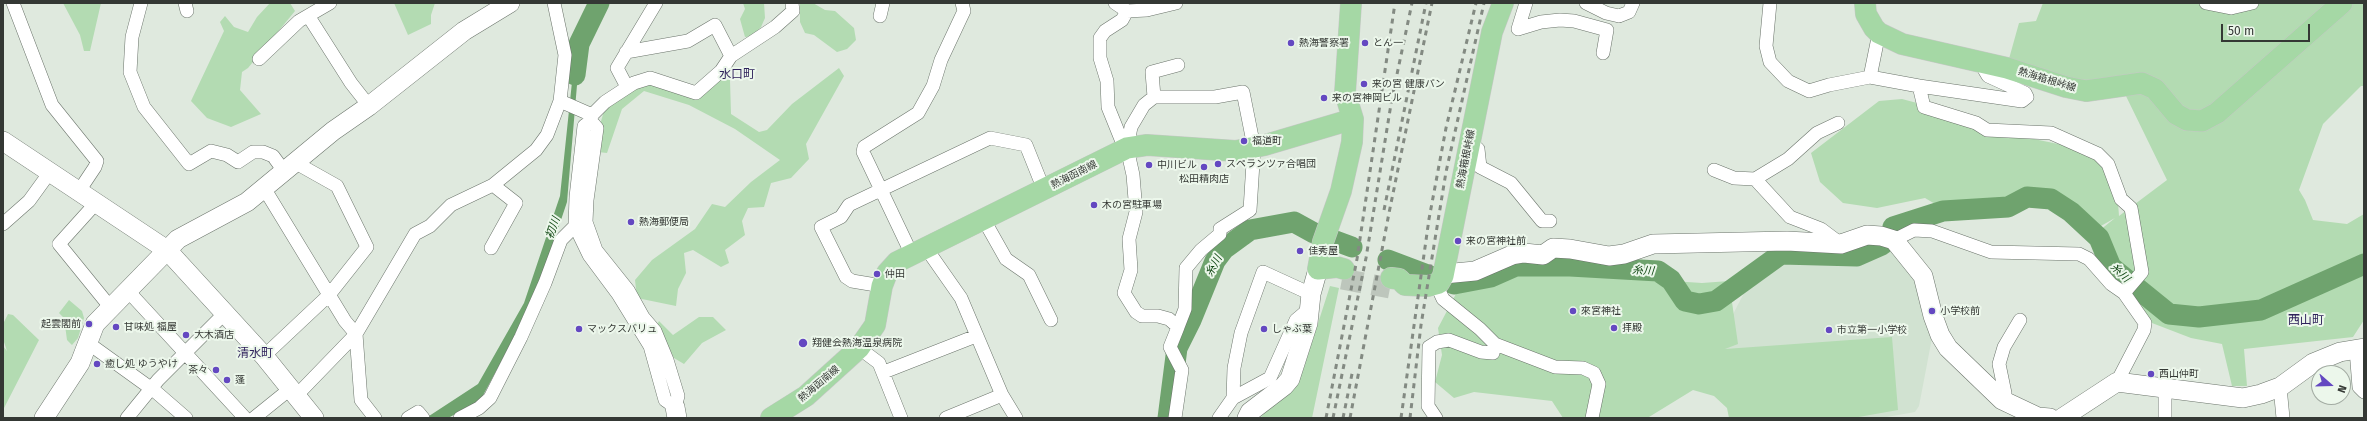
<!DOCTYPE html>
<meta charset="utf-8">
<style>
body{margin:0}
#map{position:relative;width:2367px;height:421px;overflow:hidden;background:#dfe9de;font-family:"Fira Sans",sans-serif}
canvas{display:block}
.frame{position:absolute;inset:0;border:4px solid #343834;pointer-events:none}
.north{position:absolute;left:2311px;top:365px;width:40px;height:40px;box-sizing:border-box;background:#ecf7eb;border:1px solid #a2aba2;border-radius:50%;rotate:110deg;font-size:11px;font-weight:700;line-height:16px;text-align:center;color:#343834}
.north::after{content:'';display:block;margin:auto;width:14px;height:18px;background:#6448c1;clip-path:polygon(50% 0,100% 100%,50% 72%,0 100%)}
.scale{position:absolute;left:2221px;top:24px;width:89px;height:18px;box-sizing:border-box;border:2px solid #343834;border-top:0;padding-left:5px;font-size:12px;line-height:14px;white-space:nowrap;color:#343834;-webkit-text-stroke:3px #ecf7eb;paint-order:stroke}
</style>
<div id="map">
<canvas width="2367" height="421"></canvas>
<div class="frame"></div>
<div class="north">N</div>
<div class="scale">50 m</div>
</div>
<script>
const c = document.querySelector('canvas').getContext('2d');
c.lineJoin = 'round';
function fillPath(path, color) { c.fillStyle = color; c.fill(path, 'evenodd'); }
const shape = rows => new Path2D(rows.map(r => 'M' + r).join(''));
function trace(path, color, width, dash) { c.strokeStyle = color; c.lineWidth = width; c.lineCap = dash ? 'butt' : 'round'; c.setLineDash(dash || []); c.stroke(path); }
function write(font, color, halo, rows, align = 'center') {
  c.font = font + ' "Fira Sans","Noto Sans JP",sans-serif'; c.lineWidth = 4; c.setLineDash([]); c.textBaseline = 'middle'; c.strokeStyle = halo; c.fillStyle = color; for (const [text, x, y, turn = 0] of rows) {
    c.save(); c.translate(x, y); c.rotate((+turn || 0) * Math.PI / 180); c.textAlign = isNaN(turn) ? turn : align; if (halo) c.strokeText(text, 0, 0); c.fillText(text, 0, 0); c.restore();
  }
}
fillPath(shape([
 [1873,242,1887,245,1912,275,1922,296,1932,338,1919,406,1915,412,1881,418,1737,418,1709,345,1729,322,1744,293,1758,275,1782,265,1783,247,1848,253]
]), '#d1e2d1');
fillPath(shape([
 [63,3,101,3,90,51,84,51,80,35],
 [270,3,290,3,295,11,248,68,242,72,240,90,261,114,231,127,207,118,191,101,224,31,220,22,225,16,234,27,248,32,257,17],
 [394,3,435,3,431,15,431,24,408,35],
 [590,3,608,3,585,53,576,44],
 [743,3,764,3,765,18,761,27,753,36,745,37,740,19,745,9],
 [800,3,813,3,825,10,835,11,854,28,856,40,847,49,837,52,814,35,805,33,800,22],
 [2043,3,2364,3,2364,86,2361,86,2323,124,2299,190,2305,200,2313,220,2347,224,2364,214,2364,320,2353,337,2244,349,2247,386,2232,386,2222,344,2191,338,2139,318,2089,239,2115,218,2092,231,2044,190,1988,208,1952,214,1925,198,1877,208,1843,203,1820,182,1811,153,1879,101,1902,99,1932,107,1986,136,2024,137,2068,146,2108,164,2117,189,2119,216,2167,180,2124,92,2007,66,2019,23,2036,21],
 [839,68,844,76,806,144,809,159,791,178,771,183,764,207,748,208,742,221,745,235,725,250,729,263,721,267,693,250,684,253,686,273,678,289,676,306,637,298,635,280,652,260,695,229,712,204,725,207,751,182,780,160,735,129,689,105,644,91,622,109,607,153,598,152,597,135,606,104,651,80,695,93,718,80,730,80,731,114,759,132,767,130,792,104],
 [1522,268,1657,280,1702,283,1729,281,1738,344,1725,349,1892,337,1898,410,1853,418,1729,418,1727,408,1714,396,1693,390,1649,417,1563,418,1552,401,1474,392,1454,398,1435,382,1442,355,1438,328,1458,290],
 [1330,286,1339,288,1312,418,1260,418,1303,370],
 [69,300,82,311,84,318,78,338,72,345,67,340,64,318,59,313],
 [8,314,13,315,39,340,3,410,3,346,7,351,3,339,3,324],
 [699,317,713,317,726,330,702,343,684,364,674,358,657,325,659,321,673,335]
]), '#b3dbb2');
fillPath(shape([
 [576,44,580,50,567,202,547,262,517,332,480,401,448,418,426,418,478,384,524,303,560,196]
]), '#6fa36e');
trace(shape([
 [575,75,579,44,599,3],
 [1893,227,1943,211,2008,207,2027,197,2051,199,2071,212,2099,238,2111,267,2169,314,2199,317,2261,310,2364,264],
 [1388,260,1433,277],
 [1449,282,1454,284,1491,277,1516,266,1570,266,1658,271,1671,280,1685,301,1699,304,1716,301,1781,254,1857,256,1882,245],
 [1168,418,1177,348,1191,320,1215,261,1224,249,1250,230,1294,222,1314,233,1352,247]
]), '#6fa36e', 21);
trace(shape([
 [1342,279,1390,288]
]), '#bdc6bc', 21, [21, 10]);
const street = shape([
 [13,3,52,105,97,161,95,167,79,191],
 [141,3,132,37,130,72,144,107,189,164,211,151,227,155,238,162,253,152,263,152,273,156,284,171],
 [185,3,187,11],
 [1115,3,1127,11,1147,10,1176,3],
 [1526,3,1518,29,1541,22,1560,20,1574,21,1607,30,1603,53],
 [1586,3,1606,13,1619,16,1629,12,1633,3],
 [1770,3,1766,46,1770,62,1788,81,1809,91,1829,85,1870,77],
 [2206,3,2231,8,2252,3],
 [880,16,883,3],
 [309,17,351,83,369,106],
 [1879,33,1870,77,1919,86],
 [626,52,688,41,715,25,731,56],
 [259,59,299,21,330,3],
 [1986,63,1985,71,1988,76,2025,93,2027,97,2022,101,1919,86,1924,107,1976,123,1987,130,2051,133,2098,154,2108,164,2121,199,2131,208,2142,272,2124,293],
 [627,87,617,68,656,3],
 [1154,97,1152,72,1178,65],
 [560,101,592,115,591,121,597,128,587,200,586,222,596,250,628,290,643,317,655,331,667,360,678,396,675,407,665,400,650,346,618,294,589,255,575,226,576,197,584,126,591,121],
 [592,115,605,102,634,83,650,78,696,93,721,71,731,56,775,27,793,11,792,3],
 [1469,142,1478,149,1480,167,1511,183,1542,221,1550,221],
 [1125,149,1108,107,1107,81,1100,58,1100,38,1105,31,1122,20,1127,11],
 [1714,170,1734,178,1755,179,1788,159,1817,133,1838,123],
 [1755,179,1790,217,1821,229,1841,244],
 [264,188,345,321,356,334,361,400,375,418],
 [96,203,59,244,111,308],
 [984,220,1006,259,1029,275,1051,320],
 [3,224,29,201,50,172],
 [1894,240,1914,230,1932,231,1991,252,2079,254,2089,259,2111,284,2124,293,2145,323,2144,330,2117,382],
 [491,248,516,203,493,185],
 [926,248,961,298,1002,395,1016,418],
 [912,255,863,152,864,147,918,113,933,86,941,60,964,11,962,3],
 [1436,284,1443,299,1480,329,1495,344,1555,367,1583,368,1594,373,1599,384,1592,418],
 [882,286,852,281,846,277,821,227,841,217,849,205,990,138,1026,145,1044,190],
 [128,291,245,418],
 [88,343,156,392,186,418],
 [859,348,879,363,901,418],
 [2356,350,2359,387,2364,392],
 [264,356,329,295,367,247,337,186,296,163],
 [884,372,976,336],
 [2280,387,2283,418],
 [296,396,356,334,415,234,430,226,451,205,493,185,536,150,547,135,560,101,565,55,554,3],
 [1233,398,1234,368,1241,333,1263,272,1311,294],
 [2002,400,2005,393,1999,364,2004,347,2020,320],
 [127,418,158,380,225,313],
 [254,418,290,389],
 [408,418,418,412,423,418],
 [460,418,479,408,490,398,521,337,545,283,561,240,575,226,583,223],
 [946,418,1002,395],
 [1175,418,1182,370,1170,347,1178,327,1169,319,1158,316,1142,316,1136,312,1124,293,1131,270,1129,239,1136,212,1133,175,1127,148,1131,127,1144,105,1154,97,1215,97,1243,92,1254,147,1250,210,1220,229,1220,234,1201,250,1186,268,1185,309,1178,327],
 [1219,418,1233,398,1270,378,1296,320,1309,309],
 [1436,418,1428,406,1429,347,1437,342,1449,340,1481,352,1493,353,1495,344],
 [2165,418,2165,388]
]);
const secondary = shape([
 [3,141,167,250,264,356,314,418],
 [1444,274,1475,271,1512,255,1524,253,1543,255,1553,248,1570,249,1609,256,1624,254,1653,244,1787,241,1841,244,1867,235,1881,236,1894,240,1923,276,1933,316,1940,335,1948,348,2002,400,2038,417,2050,418],
 [675,407,677,418],
 [44,418,80,363,95,324,178,239,247,202,333,131,369,106,464,31,510,3],
 [1247,418,1250,412,1284,386,1290,379,1308,323,1311,294,1318,269],
 [2062,418,2117,382,2243,398,2261,394,2280,387,2313,363,2340,352,2364,348]
]);
const primary = shape([
 [1865,3,1866,14,1874,28,1879,33,1902,44,2007,68,2066,87,2086,91,2142,83,2155,89,2176,114,2187,120,2202,121,2217,113,2342,3],
 [1318,269,1323,242,1341,191,1352,142,1353,119,1345,93,1351,3],
 [1318,269,1337,267,1344,269],
 [1391,278,1399,279,1405,285,1428,286,1439,283,1443,276,1492,32,1503,3],
 [771,418,806,396,859,348,875,325,882,286,887,273,897,262,1127,148,1147,145,1236,151,1265,145,1353,119]
]);
trace(street, '#6b746b', 14);
trace(secondary, '#6b746b', 20);
trace(primary, '#c6c7c6', 22);
trace(street, '#fff', 13);
trace(secondary, '#fff', 19);
trace(primary, '#a5d8a5', 21);
trace(shape([
 [1384,210,1426,3],
 [1326,418,1357,259,1395,3],
 [1333,418,1366,258,1392,98,1412,3],
 [1343,418,1353,369],
 [1350,418,1389,213,1432,3],
 [1401,418,1429,219,1446,128,1476,3],
 [1410,418,1421,325,1446,172,1484,3]
]), '#838a82', 3, [5, 5]);
for (const [x, y, r, color] of [
 [1291,43,4,"#6448c1"],
 [1365,43,4,"#6448c1"],
 [1364,84,4,"#6448c1"],
 [1324,98,4,"#6448c1"],
 [1244,141,4,"#6448c1"],
 [1218,164,4,"#6448c1"],
 [1149,165,4,"#6448c1"],
 [1204,167,4,"#6448c1"],
 [1094,205,4,"#6448c1"],
 [631,222,4,"#6448c1"],
 [1458,241,4,"#6448c1"],
 [1300,251,4,"#6448c1"],
 [877,274,4,"#6448c1"],
 [1573,311,4,"#6448c1"],
 [1932,311,4,"#6448c1"],
 [89,324,4,"#6448c1"],
 [116,327,4,"#6448c1"],
 [1614,328,4,"#6448c1"],
 [579,329,4,"#6448c1"],
 [1264,329,4,"#6448c1"],
 [1829,330,4,"#6448c1"],
 [186,335,4,"#6448c1"],
 [803,343,5,"#6448c1"],
 [97,364,4,"#6448c1"],
 [216,370,4,"#6448c1"],
 [2151,374,4,"#6448c1"],
 [227,380,4,"#6448c1"]
]) { const dot = new Path2D(); dot.arc(x, y, r, 0, 2 * Math.PI); c.fillStyle = color; c.fill(dot); trace(dot, '#ecf7eb', 1.5); }
write('10px', '#343834', '#ecf7eb', [
 ["熱海警察署",1299,43],
 ["とん一",1373,43],
 ["来の宮 健康パン",1372,84],
 ["来の宮神岡ビル",1332,98],
 ["福道町",1252,141],
 ["スペランツァ合唱団",1226,164],
 ["中川ビル",1157,165],
 ["松田精肉店",1204,179,"center"],
 ["木の宮駐車場",1102,205],
 ["熱海郵便局",639,222],
 ["来の宮神社前",1466,241],
 ["佳秀屋",1308,251],
 ["仲田",885,274],
 ["來宮神社",1581,311],
 ["小学校前",1940,311],
 ["起雲閣前",81,324,"right"],
 ["甘味処 福屋",124,327],
 ["拝殿",1622,328],
 ["マックスバリュ",587,329],
 ["しゃぶ葉",1272,329],
 ["市立第一小学校",1837,330],
 ["大木酒店",194,335],
 ["翔健会熱海温泉病院",812,343],
 ["癒し処 ゆうやけ",105,364],
 ["茶々",208,370,"right"],
 ["西山仲町",2159,374],
 ["蓬",235,380]
], 'left');
write('10px', '#343834', '#ecf7eb', [
 ["熱海箱根峠線",2047,80,17],
 ["熱海箱根峠線",1466,159,-79],
 ["熱海函南線",1074,175,-27],
 ["熱海函南線",819,384,-40]
]);
write('italic 11px', '#104713', '#ecf7eb', [
 ["初川",553,228,-70],
 ["糸川",1214,266,-62],
 ["糸川",1643,271,4],
 ["糸川",2120,273,44]
]);
write('12px', '#2e215b', '#ecf7eb', [
 ["水口町",737,75],
 ["西山町",2306,321],
 ["清水町",255,354]
]);
</script>
